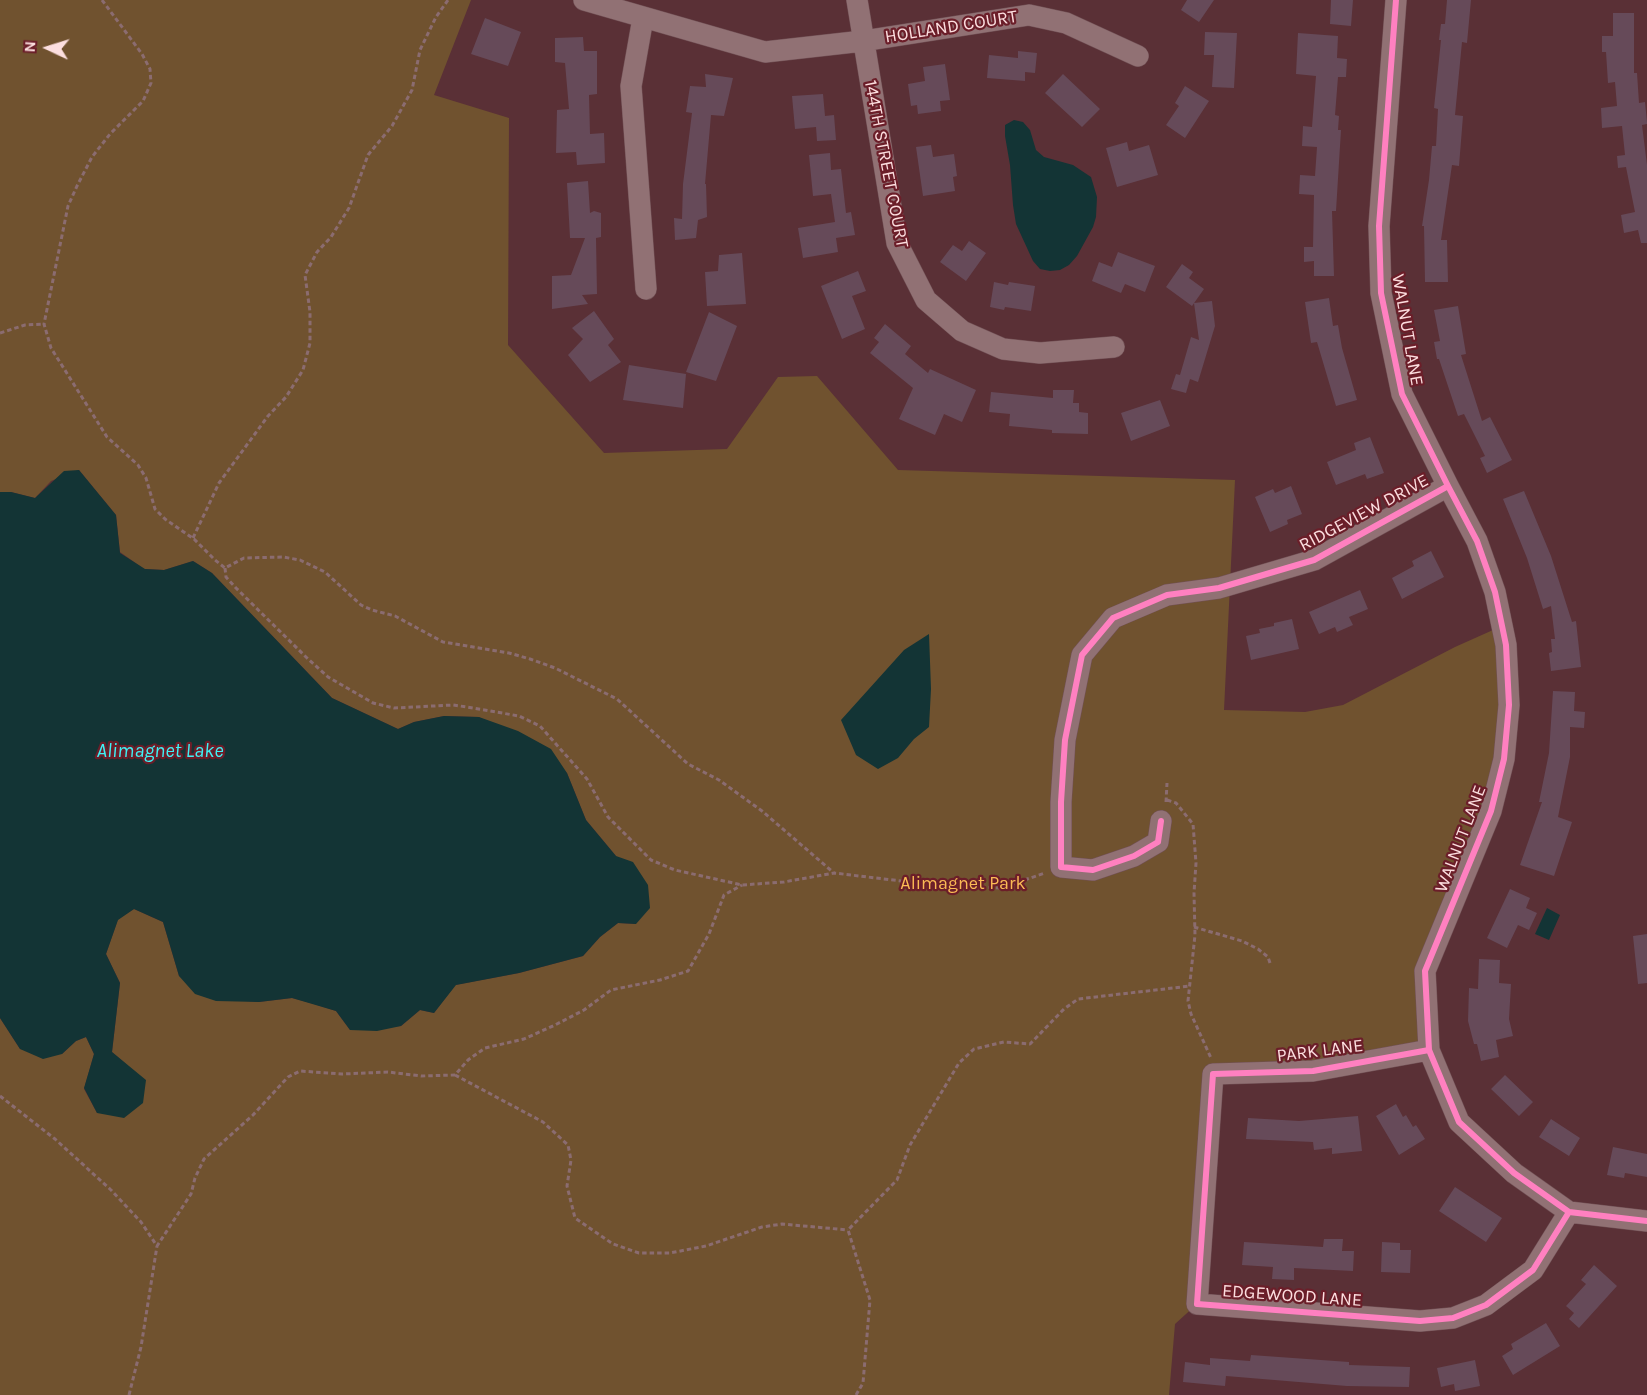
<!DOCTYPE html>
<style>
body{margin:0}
#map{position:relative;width:1647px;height:1395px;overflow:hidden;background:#5a3036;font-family:Karla,sans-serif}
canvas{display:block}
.north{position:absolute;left:18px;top:18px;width:60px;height:60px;-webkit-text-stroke:4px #6b1e29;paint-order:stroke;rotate:274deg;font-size:16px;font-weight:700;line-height:24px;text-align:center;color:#fcdedf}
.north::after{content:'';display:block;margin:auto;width:21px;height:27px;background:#fcdedf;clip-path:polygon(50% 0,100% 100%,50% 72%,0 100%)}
</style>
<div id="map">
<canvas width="1647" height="1395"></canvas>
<div class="north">N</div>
</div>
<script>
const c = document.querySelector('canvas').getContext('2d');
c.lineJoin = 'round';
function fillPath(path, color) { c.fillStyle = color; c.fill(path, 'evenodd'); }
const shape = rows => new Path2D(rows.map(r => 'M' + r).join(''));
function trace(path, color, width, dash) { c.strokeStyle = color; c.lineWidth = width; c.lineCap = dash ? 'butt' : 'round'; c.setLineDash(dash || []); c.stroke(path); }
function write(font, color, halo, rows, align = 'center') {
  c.font = font + ' Karla,sans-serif'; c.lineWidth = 4.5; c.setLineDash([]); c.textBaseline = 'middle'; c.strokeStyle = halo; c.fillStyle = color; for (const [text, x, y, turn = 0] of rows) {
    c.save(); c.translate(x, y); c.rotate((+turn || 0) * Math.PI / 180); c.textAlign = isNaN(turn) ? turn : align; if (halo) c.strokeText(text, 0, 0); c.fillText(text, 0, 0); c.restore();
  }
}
fillPath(shape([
 [0,0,471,0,434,95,509,118,508,345,604,453,727,449,778,377,817,376,898,470,1235,480,1224,710,1305,712,1343,705,1455,647,1502,626,1504,759,1425,970,1429,1050,1213,1074,1197,1304,1175,1324,1169,1395,0,1395,0,1018,20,1049,62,1054,76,1041,86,1037,94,1054,84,1089,97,1113,126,1064,112,1052,120,983,106,954,118,919,134,909,163,922,179,976,246,1001,259,1002,292,998,314,1004,336,1011,350,1030,401,1026,420,1010,434,1013,455,985,519,973,583,956,600,937,618,923,636,924,616,856,586,820,567,773,479,717,444,716,414,722,398,729,332,698,212,573,193,561,164,570,144,569,120,552,116,515,79,470,51,481,35,498,11,492,0,492]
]), '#70522f');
fillPath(shape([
 [1014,120,1023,122,1030,130,1036,150,1044,157,1073,165,1091,177,1097,197,1096,217,1093,227,1077,256,1069,265,1060,270,1050,271,1040,269,1033,261,1016,224,1013,205,1010,165,1005,136,1005,125],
 [79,470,116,515,120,553,145,569,164,570,193,561,212,573,332,698,398,729,414,722,444,716,479,717,518,731,551,749,567,773,586,820,616,856,633,862,648,885,650,908,636,924,618,923,600,937,583,956,519,973,456,985,434,1013,420,1010,401,1026,377,1031,350,1030,336,1011,292,998,259,1002,216,1001,195,994,179,976,163,922,134,909,118,920,106,954,120,983,112,1052,146,1080,143,1103,124,1118,97,1113,84,1088,94,1054,86,1037,76,1041,62,1054,43,1059,20,1049,0,1018,0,492,11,492,35,498,64,471],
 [929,634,931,689,929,727,914,739,898,758,878,769,856,755,841,720,904,650],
 [1547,908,1560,915,1549,940,1535,934]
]), '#133435');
fillPath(shape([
 [1187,0,1214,0,1199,22,1181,10],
 [1331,0,1353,0,1351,26,1330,24],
 [1447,0,1471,0,1467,43,1462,42,1455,115,1463,116,1459,166,1452,165,1441,240,1447,240,1448,282,1425,282,1424,226,1422,226,1429,180,1432,146,1436,146,1438,109,1434,108,1441,40,1439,40,1441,24,1445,24],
 [1613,13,1634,13,1634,73,1637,73,1639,103,1645,102,1647,122,1647,124,1642,125,1647,165,1647,243,1641,243,1638,230,1624,233,1621,215,1635,212,1626,167,1618,168,1617,156,1625,155,1622,126,1602,128,1601,108,1617,106,1615,82,1608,83,1606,52,1602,52,1602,36,1613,36],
 [485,18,521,32,508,66,471,54],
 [1205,32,1237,33,1234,88,1212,87,1214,55,1204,55],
 [1298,33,1338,36,1337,58,1347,59,1346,77,1338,77,1335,115,1339,116,1338,130,1341,130,1336,211,1332,211,1334,276,1314,276,1314,261,1304,262,1304,247,1313,247,1314,195,1299,194,1300,175,1315,176,1317,147,1302,146,1303,126,1312,127,1316,76,1296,74],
 [583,37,584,51,597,51,597,94,589,95,590,134,604,133,605,163,577,165,576,152,556,153,557,110,569,109,565,63,555,62,555,38],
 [1018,51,1037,53,1035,73,1025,72,1025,81,987,78,989,55,1018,58],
 [945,64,950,100,940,101,941,111,918,114,917,105,911,106,908,84,925,81,923,67],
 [705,74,733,78,724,116,711,115,705,184,706,184,707,217,698,220,696,238,675,240,674,218,682,219,683,184,692,113,686,112,690,86,706,87],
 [1063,74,1100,109,1082,127,1045,93],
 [1185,86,1209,101,1185,138,1166,125,1179,106,1175,103],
 [823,94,825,116,834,115,836,140,817,141,816,127,795,129,792,96],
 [1127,142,1129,151,1149,145,1158,175,1117,187,1106,148],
 [931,145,933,157,954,154,957,176,953,177,955,191,923,196,916,147],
 [830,153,831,170,841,169,846,213,851,212,855,235,836,238,838,252,803,258,798,228,835,222,831,194,813,196,809,155],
 [588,181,590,213,594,211,601,213,601,237,596,238,597,294,582,295,588,304,552,309,552,276,571,275,585,238,570,238,567,183],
 [969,241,986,253,966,281,940,262,953,245,962,251],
 [1118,252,1155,266,1145,292,1125,284,1121,293,1092,281,1099,262,1112,267],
 [742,253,746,304,707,306,705,272,718,271,719,255],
 [1182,264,1193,272,1189,278,1204,289,1192,306,1166,287],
 [858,271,866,291,852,296,865,329,842,339,821,286],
 [994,282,1008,285,1009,282,1035,286,1031,311,1005,307,1004,310,990,307],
 [1329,298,1333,326,1338,325,1342,348,1357,400,1336,406,1317,342,1311,343,1305,302],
 [1212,301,1215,326,1198,382,1190,379,1186,393,1171,389,1176,374,1180,375,1191,337,1199,340,1194,303],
 [1458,306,1466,354,1461,355,1482,421,1490,417,1512,460,1487,473,1480,458,1485,456,1464,414,1458,416,1439,359,1437,359,1434,342,1440,341,1434,310],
 [594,311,614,339,608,345,621,362,590,382,568,355,583,339,572,328],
 [709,312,737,326,716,381,686,372],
 [885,324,911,346,905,354,928,373,930,369,976,390,962,422,944,414,935,435,899,419,913,388,870,353,879,342,874,338],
 [629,365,686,374,683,408,623,400],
 [1053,390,1074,390,1073,403,1079,403,1079,412,1088,413,1088,434,1052,433,1052,430,1009,426,1010,414,989,412,991,392,1053,398],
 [1160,400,1170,426,1131,441,1121,413],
 [1370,437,1384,473,1367,479,1365,474,1336,485,1327,462,1356,450,1354,443],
 [1291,486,1302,514,1287,520,1288,524,1270,532,1255,497,1273,489,1275,493],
 [1524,491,1551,556,1572,622,1576,621,1581,667,1551,671,1549,653,1552,652,1551,639,1555,639,1551,606,1543,609,1527,558,1503,499],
 [1431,551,1444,577,1402,599,1392,578,1414,566,1412,561],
 [1360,590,1368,609,1349,617,1353,625,1337,632,1335,627,1319,634,1309,612],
 [1292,619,1299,649,1251,660,1246,636,1260,633,1259,629,1274,626,1274,623],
 [1553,691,1575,692,1574,711,1585,712,1584,728,1570,727,1570,757,1558,817,1572,822,1554,876,1520,865,1542,802,1539,802,1549,753],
 [1510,889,1530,898,1526,908,1537,913,1529,930,1518,925,1507,948,1487,938],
 [1647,934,1647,983,1638,984,1633,936],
 [1479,959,1500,960,1499,983,1511,984,1509,1019,1513,1036,1496,1040,1499,1057,1481,1061,1477,1044,1474,1044,1468,1021,1469,988,1478,989],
 [1505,1075,1533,1102,1519,1116,1491,1089],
 [1396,1104,1403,1117,1406,1115,1413,1127,1416,1125,1425,1139,1399,1155,1376,1116],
 [1358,1116,1362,1151,1332,1154,1332,1148,1314,1150,1313,1142,1246,1139,1248,1118,1299,1121],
 [1551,1119,1580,1138,1569,1156,1539,1137],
 [1613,1147,1647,1154,1647,1177,1625,1173,1624,1178,1607,1175],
 [1455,1187,1502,1218,1486,1242,1439,1211],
 [1324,1239,1343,1239,1342,1251,1354,1251,1353,1271,1294,1268,1294,1280,1272,1279,1273,1267,1242,1265,1244,1242,1323,1247],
 [1382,1242,1400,1243,1400,1250,1411,1250,1410,1273,1381,1272],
 [1594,1265,1617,1286,1579,1328,1569,1319,1574,1313,1566,1306,1586,1284,1581,1280],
 [1546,1323,1560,1346,1513,1375,1502,1356,1513,1349,1511,1344],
 [1251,1355,1349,1362,1349,1365,1410,1367,1409,1387,1347,1386,1226,1376,1225,1386,1183,1382,1185,1362,1210,1365,1210,1358,1250,1361],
 [1475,1360,1480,1386,1455,1391,1454,1384,1441,1387,1437,1368]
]), '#664a59');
const minor = shape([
 [584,0,765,52,863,41,1029,15,1066,23,1138,56],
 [857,0,897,243,926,300,962,331,1003,349,1040,353,1114,347],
 [1396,0,1379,226,1381,293,1402,394,1448,486,1477,541,1495,592,1506,645,1509,705,1504,759,1491,811,1425,971,1429,1050,1459,1122,1514,1173,1569,1212,1647,1221],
 [643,18,631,86,646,289],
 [1161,821,1158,842,1134,856,1093,870,1061,867,1061,802,1065,740,1082,655,1113,618,1167,595,1219,588,1314,560,1448,486],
 [1429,1050,1313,1071,1213,1074,1197,1304,1420,1321,1453,1318,1486,1305,1533,1270,1569,1212]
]);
trace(minor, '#715055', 22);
trace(shape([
 [102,0,142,54,150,69,151,83,143,101,110,134,92,157,77,186,68,206,44,324,51,348,107,437,138,465,146,478,155,509,165,519,194,539,215,560,225,568,244,558,283,557,300,560,325,572,361,605,372,610,395,616,443,642,509,653,530,659,555,668,617,699,688,764,719,780,762,811,834,873],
 [0,333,25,325,44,324],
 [193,538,219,483,268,416,286,397,303,370,310,343,310,312,305,275,317,252,331,237,349,208,368,155,392,126,412,90,420,50,436,17,448,0],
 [225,568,226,577,236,588,306,657,328,677,373,703,394,708,453,705,467,707,519,716,540,726,587,779,608,817,651,860,675,870,742,885,784,882,834,873,910,882,1001,888,1045,873],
 [1167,800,1176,803,1193,824,1196,863,1194,893,1195,935,1188,1001,1191,1014,1211,1058],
 [1166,802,1167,783],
 [1194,927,1242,941,1258,949,1268,957,1270,963],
 [455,1075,543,1122,568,1145,571,1160,567,1186,575,1218,613,1244,639,1253,670,1253,706,1246,762,1227,782,1224,848,1230],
 [0,1096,55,1139,111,1190,141,1222,157,1246,191,1194,195,1178,204,1159,253,1115,288,1077,300,1071,342,1074,388,1072,421,1076,455,1075,468,1060,485,1048,524,1039,555,1025,584,1010,611,990,660,980,688,971,709,934,724,895,742,885],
 [129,1395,141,1347,157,1246],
 [856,1395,863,1383,870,1300,848,1230,897,1180,910,1145,959,1063,974,1049,1004,1042,1030,1044,1064,1009,1078,999,1190,986]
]), '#8b6c70', 3, [4.5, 3]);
trace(minor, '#917174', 21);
trace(shape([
 [1396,0,1379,226,1381,293,1402,394,1448,486,1477,541,1495,592,1506,645,1509,705,1504,759,1491,811,1425,971,1429,1050,1459,1122,1514,1173,1569,1212,1647,1221],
 [1161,821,1158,842,1134,856,1093,870,1061,867,1061,802,1065,740,1082,655,1113,618,1167,595,1219,588,1314,560,1448,486],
 [1429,1050,1313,1071,1213,1074,1197,1304,1420,1321,1453,1318,1486,1305,1533,1270,1569,1212]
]), '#ff80c0', 6);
write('18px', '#fcdedf', '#6b1e29', [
 ["HOLLAND COURT",951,27,-9],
 ["144TH STREET COURT",886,164,79],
 ["WALNUT LANE",1407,330,80],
 ["RIDGEVIEW DRIVE",1364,513,-28],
 ["WALNUT LANE",1461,839,-69],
 ["PARK LANE",1320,1051,-7],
 ["EDGEWOOD LANE",1292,1296,4]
]);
write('18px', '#fbbb55', '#6b1e29', [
 ["Alimagnet Park",963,884]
]);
write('italic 20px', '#3ef2f5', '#6b1e29', [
 ["Alimagnet Lake",160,751]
]);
</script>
